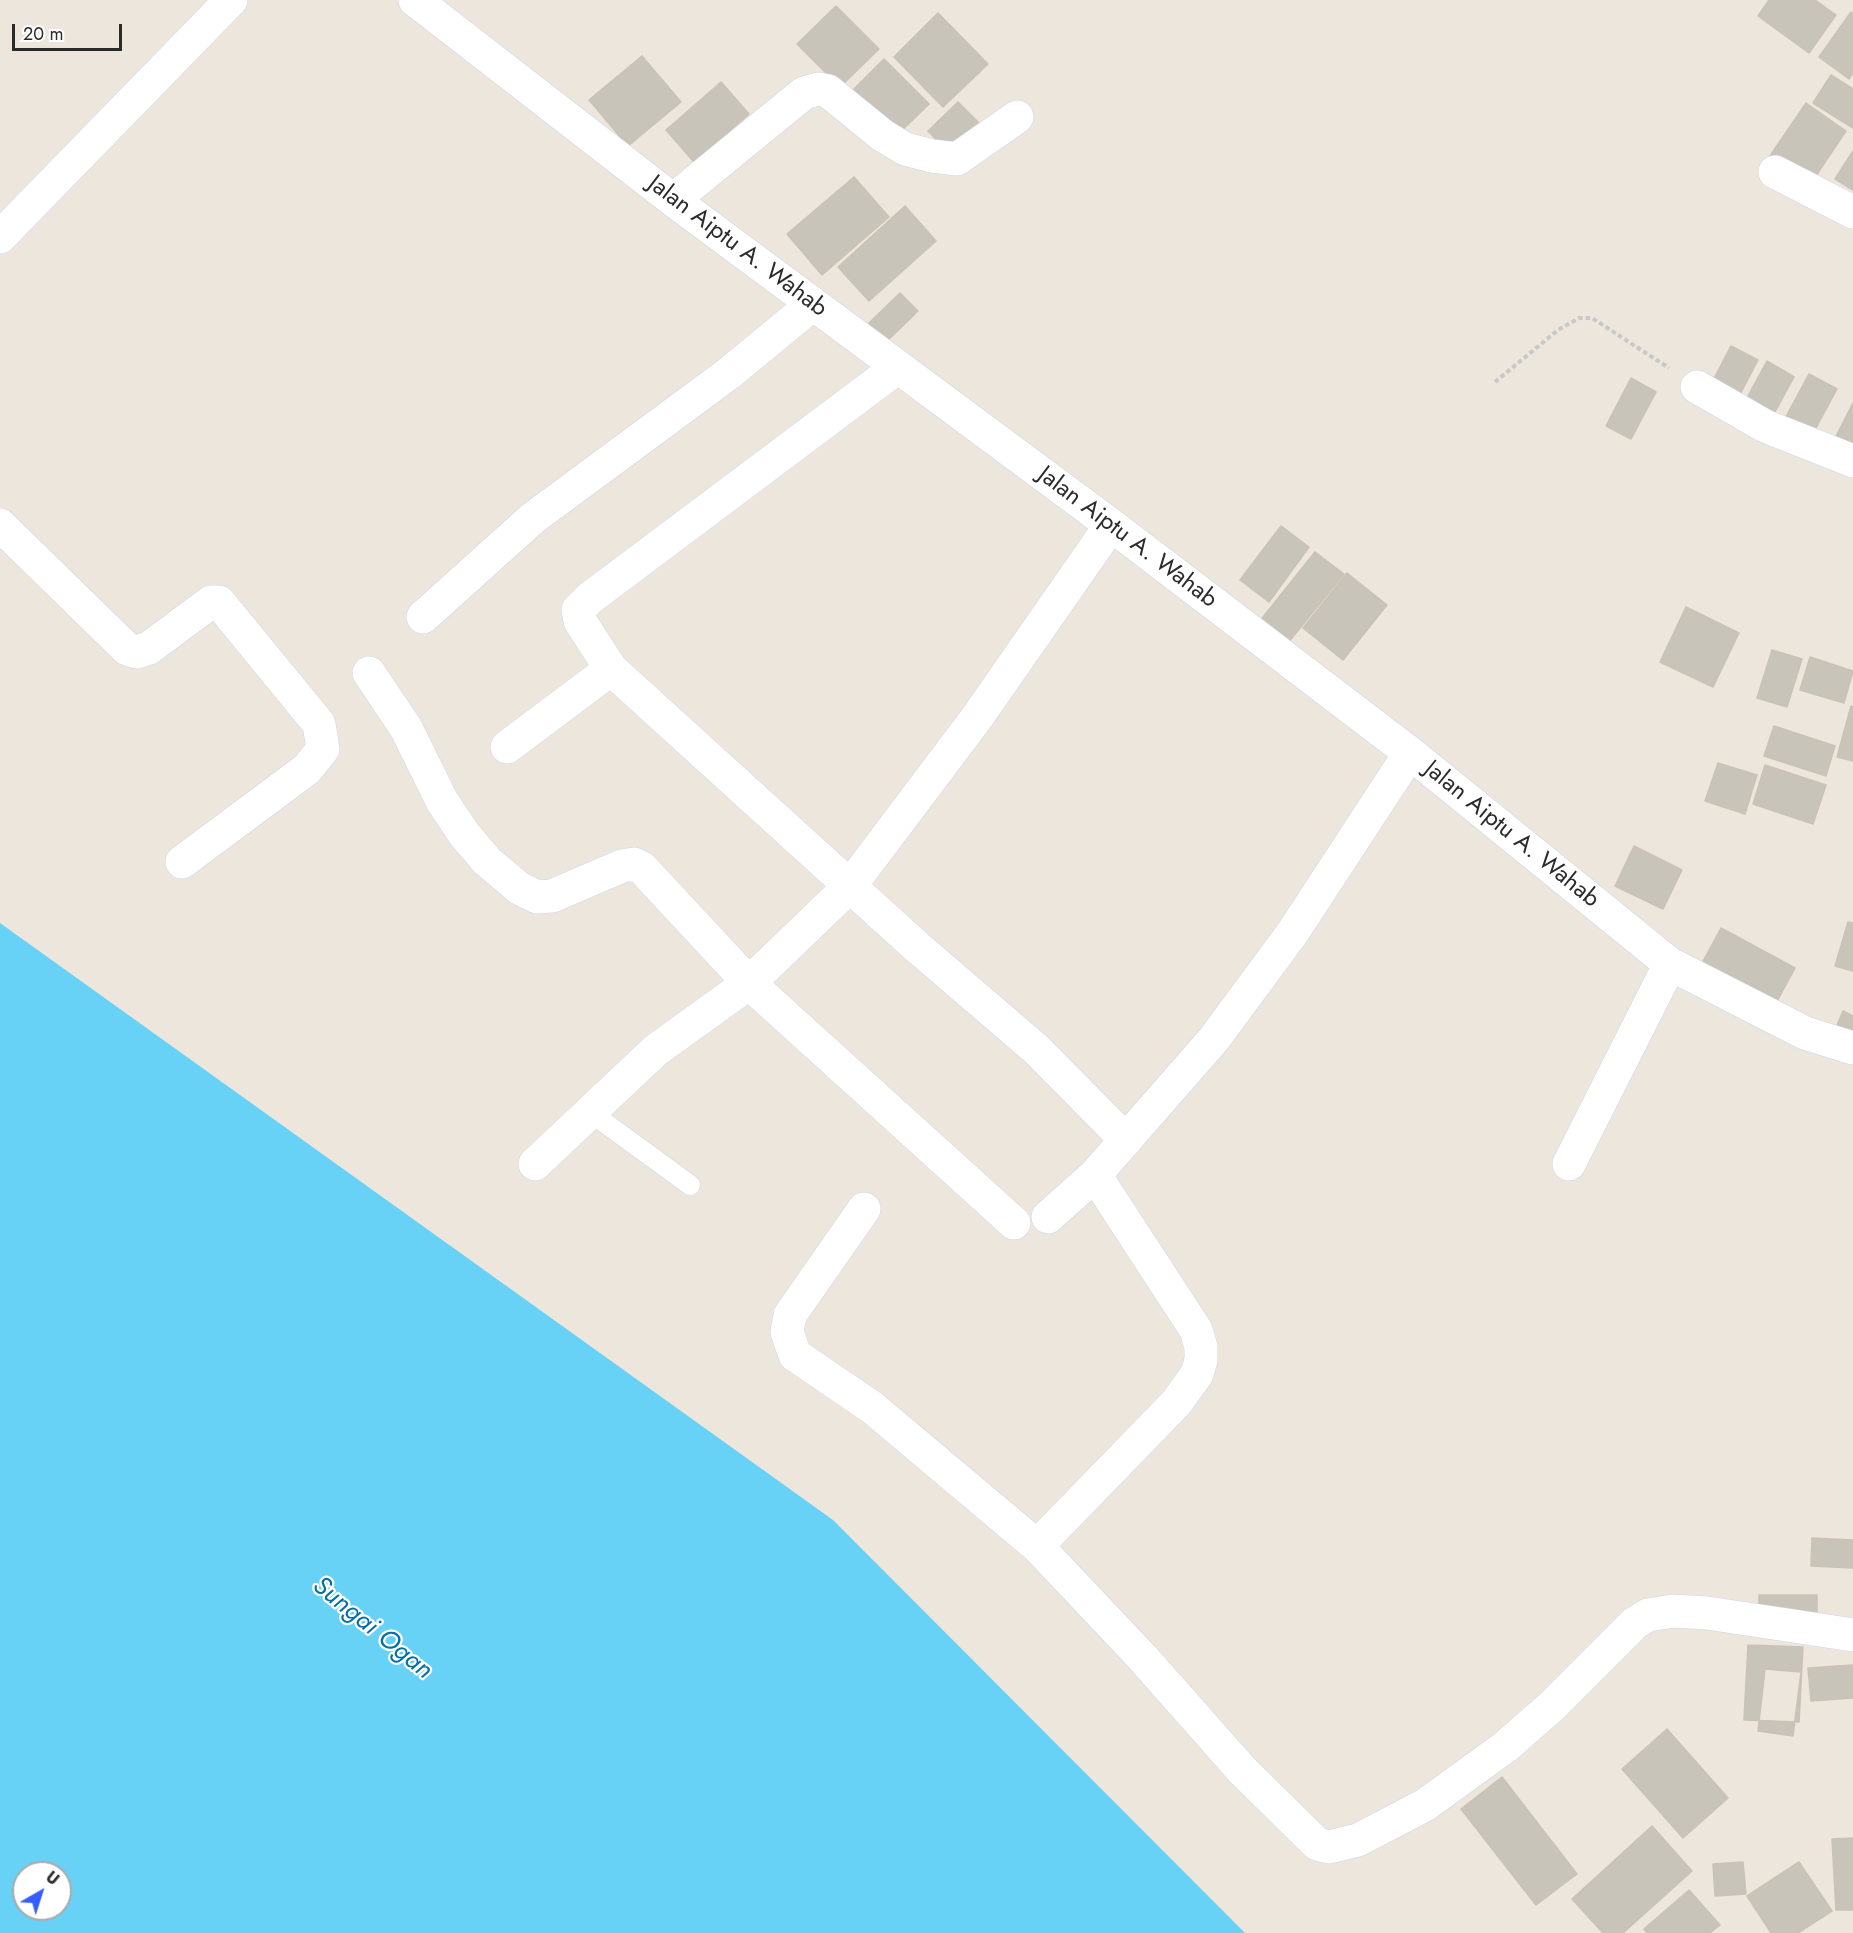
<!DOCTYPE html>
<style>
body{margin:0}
#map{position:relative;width:1853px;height:1933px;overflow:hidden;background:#ede6dc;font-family:Jost,sans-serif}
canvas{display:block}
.north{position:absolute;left:12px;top:1861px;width:60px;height:60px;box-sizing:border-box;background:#fff;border:2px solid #aaa;border-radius:50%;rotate:39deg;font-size:16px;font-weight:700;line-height:24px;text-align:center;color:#2b2b2b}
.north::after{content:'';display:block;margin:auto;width:21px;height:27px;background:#375dff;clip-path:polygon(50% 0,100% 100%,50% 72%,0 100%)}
.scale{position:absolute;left:12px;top:24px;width:110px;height:27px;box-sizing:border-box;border:3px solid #2b2b2b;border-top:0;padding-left:8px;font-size:18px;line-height:21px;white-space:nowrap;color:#2b2b2b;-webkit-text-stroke:4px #fff;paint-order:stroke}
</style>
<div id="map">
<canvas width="1853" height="1933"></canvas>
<div class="north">U</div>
<div class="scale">20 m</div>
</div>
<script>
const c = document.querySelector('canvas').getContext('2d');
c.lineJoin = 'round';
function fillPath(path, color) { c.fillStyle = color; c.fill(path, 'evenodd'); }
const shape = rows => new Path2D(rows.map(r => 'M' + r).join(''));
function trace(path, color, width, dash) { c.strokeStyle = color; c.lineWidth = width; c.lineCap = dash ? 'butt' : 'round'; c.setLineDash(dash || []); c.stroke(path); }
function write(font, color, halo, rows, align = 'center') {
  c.font = font + ' Jost,sans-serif'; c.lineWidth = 4.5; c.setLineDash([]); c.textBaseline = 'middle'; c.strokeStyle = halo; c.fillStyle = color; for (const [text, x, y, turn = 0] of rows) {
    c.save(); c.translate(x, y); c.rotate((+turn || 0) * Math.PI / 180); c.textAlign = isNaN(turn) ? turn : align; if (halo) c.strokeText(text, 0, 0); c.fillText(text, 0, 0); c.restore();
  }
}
fillPath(shape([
 [0,923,833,1520,1245,1933,0,1933],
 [24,1873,60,1873,60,1909,24,1909]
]), '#68d1f6');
const building = shape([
 [1769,0,1815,0,1836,15,1809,53,1758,16,1769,0],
 [836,6,879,49,840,87,797,44,836,6],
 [1851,12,1853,14,1853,73,1849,79,1819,57,1851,12],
 [938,13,988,64,943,107,894,57,938,13],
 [642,56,681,102,628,146,589,100,642,56],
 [884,59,929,104,893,139,849,94,884,59],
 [1831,75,1853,89,1853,128,1813,103,1831,75],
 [721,82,749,114,694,162,666,130,721,82],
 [958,102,982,126,952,156,928,131,958,102],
 [1806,103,1846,131,1811,183,1770,156,1806,103],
 [1853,151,1853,190,1835,179,1853,151],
 [854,177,889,217,822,275,787,234,854,177],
 [905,206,936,241,869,301,838,267,905,206],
 [900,293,918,311,886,342,869,323,900,293],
 [1731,346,1758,360,1734,406,1707,392,1731,346],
 [1767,361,1794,377,1770,421,1742,407,1767,361],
 [1809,374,1837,389,1810,439,1782,424,1809,374],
 [1631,378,1656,392,1631,439,1606,426,1631,378],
 [1853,403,1853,458,1831,446,1853,403],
 [1281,526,1309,547,1269,602,1240,580,1281,526],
 [1315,552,1344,574,1283,649,1255,627,1315,552],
 [1347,573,1387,605,1343,660,1303,628,1347,573],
 [1686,607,1739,633,1713,687,1660,662,1686,607],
 [1772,650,1802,659,1787,707,1757,698,1772,650],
 [1810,657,1853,671,1844,703,1800,690,1810,657],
 [1851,706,1853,707,1853,761,1837,757,1851,706],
 [1774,726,1835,746,1826,776,1764,756,1774,726],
 [1718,763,1757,775,1745,814,1705,801,1718,763],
 [1765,765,1826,785,1813,824,1753,804,1765,765],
 [1634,846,1682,870,1663,909,1615,886,1634,846],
 [1848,922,1853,923,1853,971,1835,966,1848,922],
 [1721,928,1795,968,1774,1007,1700,967,1721,928],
 [1843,1011,1853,1016,1853,1036,1836,1028,1843,1011],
 [1812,1538,1853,1540,1853,1568,1811,1566,1812,1538],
 [1759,1595,1817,1595,1817,1619,1759,1619,1759,1595],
 [1748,1645,1803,1647,1799,1722,1744,1720,1748,1645],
 [1853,1665,1853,1698,1811,1701,1808,1668,1853,1665],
 [1765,1669,1801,1672,1793,1736,1758,1731,1765,1669],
 [1667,1729,1728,1798,1683,1838,1622,1769,1667,1729],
 [1502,1777,1577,1874,1536,1905,1461,1809,1502,1777],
 [1652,1826,1692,1871,1623,1933,1603,1933,1572,1899,1652,1826],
 [1853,1838,1853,1910,1836,1910,1832,1839,1853,1838],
 [1743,1862,1746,1894,1715,1896,1713,1864,1743,1862],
 [1799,1862,1832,1911,1798,1933,1771,1933,1747,1896,1799,1862],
 [1689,1890,1720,1925,1710,1933,1647,1933,1644,1929,1689,1890]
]);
fillPath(building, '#c9c4ba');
trace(building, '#c9c2b5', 1.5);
const service = shape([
 [590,1112,690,1185]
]);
const minor = shape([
 [415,0,673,200,1111,525,1410,753,1670,964,1805,1033,1853,1048],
 [1775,172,1853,212],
 [673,200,804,93,818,89,828,91,882,135,905,149,932,156,957,159,1017,117],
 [0,237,231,0],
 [898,367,590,598,578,610,580,621,611,669,917,947,1036,1049,1126,1140],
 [1697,387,1765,426,1853,461],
 [0,525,127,649,137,652,149,648,211,602,219,602,319,724,323,749,307,769,182,862],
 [423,617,533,518,728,374,813,304],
 [369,673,406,728,442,801,464,834,487,861,519,888,537,897,552,896,622,866,634,864,642,868,749,983,1014,1223],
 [507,747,611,669],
 [535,1164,656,1050,749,983,850,886,978,716,1111,525],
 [1569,1164,1670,964],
 [864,1209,790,1315,787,1332,795,1355,873,1408,1037,1546,1142,1657,1242,1770,1317,1844,1329,1847,1358,1840,1425,1805,1505,1747,1552,1706,1635,1623,1648,1615,1673,1611,1707,1613,1853,1635],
 [1048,1217,1095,1175,1214,1039,1293,932,1410,753],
 [1037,1546,1176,1403,1197,1374,1201,1360,1201,1347,1196,1330,1095,1175]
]);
trace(service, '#d1d4e4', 21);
trace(minor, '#d1d4e4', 34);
trace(shape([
 [1495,382,1558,330,1579,318,1592,318,1669,368]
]), '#c8c8c8', 4, [4.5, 3]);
trace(service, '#fff', 20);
trace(minor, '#fff', 33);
write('24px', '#2b2b2b', '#fff', [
 ["Jalan Aiptu A. Wahab",737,247,37],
 ["Jalan Aiptu A. Wahab",1127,538,37],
 ["Jalan Aiptu A. Wahab",1511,835,39]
]);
write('italic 26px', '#056ea4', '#fff', [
 ["Sungai Ogan",372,1629,39]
]);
</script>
